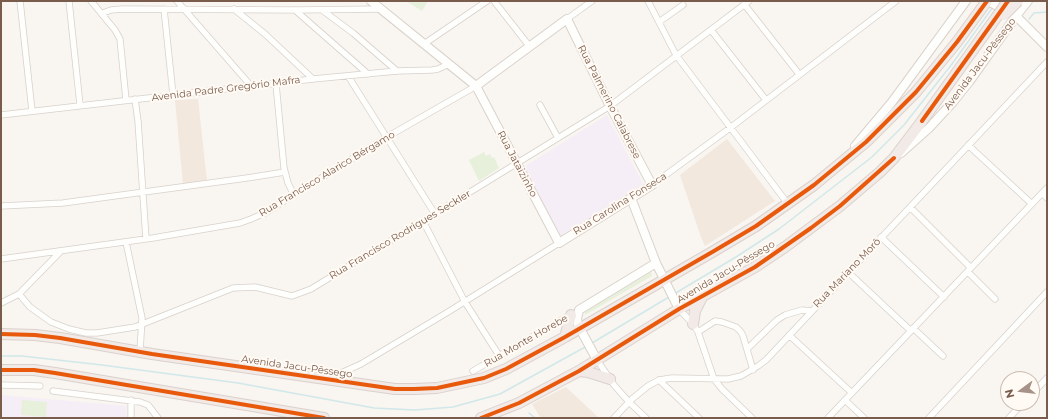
<!DOCTYPE html>
<meta charset="utf-8">
<style>
body{margin:0}
#map{position:relative;width:1048px;height:419px;overflow:hidden;background:#f9f5f0;font-family:Montserrat,sans-serif}
canvas{display:block}
.frame{position:absolute;inset:0;border:2px solid #7a5c4d;pointer-events:none}
.north{position:absolute;left:1000px;top:371px;width:40px;height:40px;box-sizing:border-box;background:#fffaf3;border:1px solid #cabbb1;border-radius:50%;rotate:255deg;font-size:11px;font-weight:700;line-height:16px;text-align:center;color:#7a5c4d}
.north::after{content:'';display:block;margin:auto;width:14px;height:18px;background:#a69286;clip-path:polygon(50% 0,100% 100%,50% 72%,0 100%)}
</style>
<div id="map">
<canvas width="1048" height="419"></canvas>
<div class="frame"></div>
<div class="north">N</div>
</div>
<script>
const c = document.querySelector('canvas').getContext('2d');
c.lineJoin = 'round';
function fillPath(path, color) { c.fillStyle = color; c.fill(path, 'evenodd'); }
const shape = rows => new Path2D(rows.map(r => 'M' + r).join(''));
function trace(path, color, width, dash) { c.strokeStyle = color; c.lineWidth = width; c.lineCap = dash ? 'butt' : 'round'; c.setLineDash(dash || []); c.stroke(path); }
function write(font, color, halo, rows, align = 'center') {
  c.font = font + ' Montserrat,sans-serif'; c.lineWidth = 4; c.setLineDash([]); c.textBaseline = 'middle'; c.strokeStyle = halo; c.fillStyle = color; for (const [text, x, y, turn = 0] of rows) {
    c.save(); c.translate(x, y); c.rotate((+turn || 0) * Math.PI / 180); c.textAlign = isNaN(turn) ? turn : align; if (halo) c.strokeText(text, 0, 0); c.fillText(text, 0, 0); c.restore();
  }
}
fillPath(shape([
 [198,99,207,181,183,184,175,100],
 [727,139,775,201,705,246,701,237,680,175],
 [566,387,599,418,540,417,532,404]
]), '#f2e8de');
fillPath(shape([
 [607,115,643,184,560,236,522,168],
 [1,395,127,406,126,418,1,418]
]), '#f6eef6');
fillPath(shape([
 [406,1,428,1,422,11],
 [484,152,486,156,490,154,492,158,494,157,499,168,479,181,469,160],
 [651,272,652,276,585,315,585,312],
 [22,400,47,402,46,417,21,415]
]), '#e7f0db');
trace(shape([
 [1029,19,1034,13,1047,12],
 [674,294,736,257,779,229,872,157,904,125,952,64,993,7],
 [592,343,669,297],
 [1,356,22,356,102,365,238,383,374,408,415,410,453,407,500,394,587,346],
 [529,413,535,418]
]), '#d0e8ea', 1.5);
const street = shape([
 [20,1,32,111],
 [69,1,80,105],
 [91,1,115,30,120,39,126,100],
 [177,1,252,87],
 [494,1,530,47],
 [648,1,676,55,788,204],
 [744,4,799,74],
 [164,9,173,95],
 [234,9,265,34,313,79],
 [295,10,368,74],
 [322,10,353,33,397,71],
 [103,13,111,10,122,9,295,10,381,9],
 [567,19,592,1],
 [659,22,683,5],
 [711,30,766,100],
 [424,44,487,1],
 [348,76,435,214],
 [276,84,284,168,288,183,294,195],
 [135,99,138,121,146,239],
 [540,105,558,138],
 [1,115,313,79,397,71,432,70,438,69,449,64],
 [968,145,1032,204],
 [652,185,730,128,896,1],
 [1042,193,1047,198],
 [1,206,63,203,247,178,285,172],
 [910,207,971,268],
 [423,221,465,302,500,357],
 [881,237,944,297],
 [126,242,142,318,140,352],
 [1,259,153,238,240,223,251,219,265,213,387,137,476,86],
 [848,272,911,331],
 [968,272,995,299],
 [19,294,30,307,51,322,69,329,86,333,97,333,135,327,233,288,255,287,292,296,303,292,311,289,423,221,610,106,749,1],
 [1,303,19,294,61,251],
 [679,309,693,324,698,332,714,379,722,389,752,418],
 [913,328,943,356],
 [698,332,715,321,722,322,736,327,741,332,743,336,753,370],
 [789,335,852,393],
 [747,349,777,320,785,315,802,310,811,311],
 [597,360,614,385,629,402,646,418],
 [473,371,570,315],
 [330,378,361,364,448,312,559,243],
 [659,380,699,418],
 [1,385,40,386],
 [53,391,140,402,148,405,158,418],
 [1032,394,1047,378],
 [845,400,864,418],
 [131,418,131,400],
 [614,418,632,399,648,386,659,380,672,378,728,379,741,376,758,366,766,360,1047,62],
 [828,418,1047,188],
 [929,418,1047,292],
 [1009,418,1023,403]
]);
const secondary = shape([
 [371,1,476,86,559,243,652,185,610,106,567,19,476,86],
 [988,1,1016,16,1047,47],
 [855,146,892,102,966,1],
 [901,153,929,128,953,102,969,82,1016,16,1028,1],
 [631,198,656,263,679,309],
 [597,360,578,325,577,319,579,310,656,263]
]);
const highway = shape([
 [693,324,695,311,702,297],
 [1,334,35,335,60,338,152,354,395,389,414,389,437,388,484,378,506,369,565,337,714,251,756,226,814,185,866,142,916,92,957,42,987,1],
 [565,337,571,315],
 [1,370,34,370,55,373,324,418],
 [579,371,588,372,610,379],
 [481,418,519,403,579,371,679,309,755,267,785,247,840,206,880,172,894,158,922,121]
]);
trace(street, '#d7d1cb', 7);
trace(secondary, '#d9d2cb', 10);
trace(highway, '#dad1cc', 12);
trace(street, '#fefefd', 5.5);
trace(secondary, '#fefefd', 8);
trace(highway, '#f2eae7', 10);
const highwayBridge = shape([
 [1004,15,1018,1],
 [922,121,1008,1]
]);
trace(highwayBridge, '#dad1cc', 12, []);
trace(highwayBridge, '#f2eae7', 10);
trace(shape([
 [922,121,1008,1],
 [1,334,35,335,60,338,152,354,395,389,414,389,437,388,484,378,506,369,565,337,714,251,756,226,814,185,866,142,916,92,957,42,987,1],
 [1,370,34,370,55,373,324,418],
 [481,418,519,403,579,371,679,309,755,267,811,228,840,206,894,158]
]), '#e8590c', 4);
write('10px', '#7a5c4d', '#fffaf3', [
 ["Avenida Jacu-Pêssego",980,64,-53],
 ["Avenida Padre Gregório Mafra",226,89,-7],
 ["Rua Palmerino Calabrese",609,102,63],
 ["Rua Jataizinho",517,164,62],
 ["Rua Francisco Alarico Bérgamo",327,174,-31],
 ["Rua Carolina Fonseca",620,204,-32],
 ["Rua Francisco Rodrigues Seckler",400,235,-31],
 ["Avenida Jacu-Pêssego",726,272,-31],
 ["Rua Mariano Morô",847,273,-46],
 ["Rua Monte Horebe",526,341,-30],
 ["Avenida Jacu-Pêssego",297,367,8]
]);
</script>
